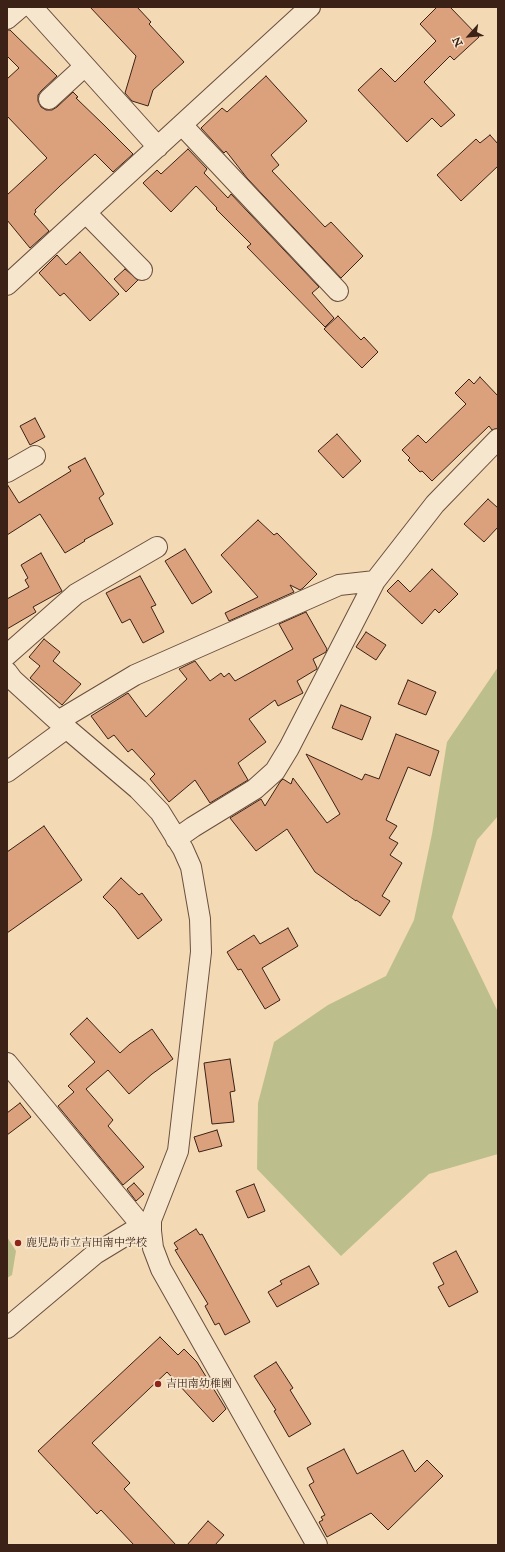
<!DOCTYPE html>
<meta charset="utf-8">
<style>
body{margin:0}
#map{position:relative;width:505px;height:1552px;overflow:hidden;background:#f3d9b4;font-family:"IM FELL Great Primer",serif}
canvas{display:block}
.frame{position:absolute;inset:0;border:8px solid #3b2116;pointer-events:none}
.north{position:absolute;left:449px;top:16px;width:40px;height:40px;-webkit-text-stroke:3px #f7e6ce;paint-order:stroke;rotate:243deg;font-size:11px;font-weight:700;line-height:16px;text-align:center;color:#3b2116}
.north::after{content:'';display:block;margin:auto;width:14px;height:18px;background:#3b2116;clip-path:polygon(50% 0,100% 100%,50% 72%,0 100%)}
</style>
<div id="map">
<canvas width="505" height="1552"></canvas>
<div class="frame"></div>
<div class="north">N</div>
</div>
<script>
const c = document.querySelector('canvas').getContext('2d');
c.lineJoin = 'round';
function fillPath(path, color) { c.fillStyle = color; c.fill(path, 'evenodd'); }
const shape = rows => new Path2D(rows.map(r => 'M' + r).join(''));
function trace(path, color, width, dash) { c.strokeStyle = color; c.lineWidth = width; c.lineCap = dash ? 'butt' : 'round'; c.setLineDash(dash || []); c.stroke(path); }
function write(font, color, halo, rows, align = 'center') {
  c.font = font + ' "IM FELL Great Primer","Noto Serif JP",serif'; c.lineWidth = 3.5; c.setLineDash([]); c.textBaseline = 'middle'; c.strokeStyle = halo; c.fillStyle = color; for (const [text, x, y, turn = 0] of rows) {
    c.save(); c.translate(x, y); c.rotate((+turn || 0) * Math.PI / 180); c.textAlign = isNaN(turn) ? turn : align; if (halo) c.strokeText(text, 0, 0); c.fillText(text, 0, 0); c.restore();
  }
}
fillPath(shape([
 [498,667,498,816,477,840,452,917,498,1012,498,1154,429,1174,341,1256,257,1169,258,1103,274,1042,328,1005,386,976,414,920,432,834,447,742],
 [7,1237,16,1251,12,1275,7,1278]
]), '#bcbf8c');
const building = shape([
 [90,7,137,7,151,22,149,24,184,62,153,90,148,106,132,101,125,93,136,56,90,7],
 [437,7,450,7,479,37,454,60,450,56,424,82,455,115,441,127,432,118,407,142,358,90,381,68,395,82,436,41,420,24,437,7],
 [7,30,10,30,57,76,41,91,38,95,38,101,41,107,46,110,52,110,57,107,73,92,78,97,76,98,104,125,133,154,113,172,95,154,60,186,35,210,36,212,34,214,49,231,30,248,7,220,7,195,47,158,7,116,7,79,19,68,7,56,7,30],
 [266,76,307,121,271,155,279,165,272,171,325,227,331,222,363,256,341,278,247,178,226,151,224,153,201,128,222,108,227,112,266,76],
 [490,135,498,144,498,166,461,201,437,175,476,139,480,143,490,135],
 [188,149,207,169,204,173,228,198,231,194,319,287,312,293,334,318,325,327,247,247,251,244,216,209,217,208,196,186,171,212,143,183,157,170,161,174,188,149],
 [80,252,119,294,90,321,64,293,60,296,39,273,57,255,66,265,80,252],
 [125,269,138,280,126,292,114,279,125,269],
 [338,316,361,340,364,337,378,352,362,368,324,329,338,316],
 [480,377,498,396,498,428,492,430,489,426,432,481,422,471,420,472,408,460,410,458,402,450,418,435,426,443,466,404,455,393,469,379,474,384,480,377],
 [35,418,45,437,30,445,20,426,35,418],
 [337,434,361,461,343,478,318,451,337,434],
 [85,458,104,494,99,498,113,524,84,540,85,541,65,553,40,514,7,535,7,484,19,503,71,471,68,467,85,458],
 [488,499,498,508,498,527,484,542,464,524,488,499],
 [258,520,274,535,277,533,317,574,303,588,300,590,290,585,294,592,229,621,225,613,258,597,221,555,258,520],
 [185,549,212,592,192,604,165,561,185,549],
 [41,553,62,591,33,607,36,612,7,629,7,599,29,587,25,580,28,578,21,565,41,553],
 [432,569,458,594,439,613,435,609,422,624,387,591,398,580,410,592,432,569],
 [140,576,156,605,151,607,164,632,143,643,130,619,122,623,106,593,140,576],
 [306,612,327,649,326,652,313,659,317,668,317,669,297,681,303,693,278,706,275,700,249,719,266,742,238,763,248,780,210,803,195,780,169,802,150,779,155,774,132,749,128,752,114,735,108,739,91,716,128,693,146,717,187,679,179,669,195,661,210,681,221,673,224,677,229,673,235,681,293,649,279,624,306,612],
 [366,632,386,645,376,660,356,647,366,632],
 [44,639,60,652,53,661,81,684,62,705,30,678,40,666,29,657,44,639],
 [408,680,436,692,426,715,398,704,408,680],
 [341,705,371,717,362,740,332,728,341,705],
 [396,734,439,751,430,776,408,767,386,820,397,826,389,838,398,843,390,855,402,863,382,896,390,901,380,916,356,900,356,901,315,872,287,829,256,851,230,818,261,799,265,806,280,782,283,779,291,784,293,778,327,823,340,814,306,754,362,780,365,774,379,779,396,734],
 [44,826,82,880,7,933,7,852,44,826],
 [121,878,139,895,142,893,162,920,138,939,116,910,103,897,121,878],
 [288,928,298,946,262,968,280,1000,265,1009,241,969,238,970,227,952,254,935,260,944,288,928],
 [87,1018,120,1053,130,1044,152,1029,173,1059,152,1074,129,1094,108,1070,86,1089,113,1120,108,1126,144,1167,123,1185,58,1106,74,1092,68,1086,95,1062,70,1034,87,1018],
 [230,1059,235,1091,230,1092,234,1122,212,1124,204,1063,230,1059],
 [20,1103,31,1117,7,1135,7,1113,20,1103],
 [217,1130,222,1146,199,1152,194,1137,217,1130],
 [134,1183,144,1194,136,1201,127,1189,134,1183],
 [254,1184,265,1211,248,1218,236,1191,254,1184],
 [196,1229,200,1235,202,1234,250,1322,225,1335,219,1323,215,1325,205,1306,208,1304,175,1250,178,1249,174,1243,196,1229],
 [456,1251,478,1292,449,1307,438,1287,444,1284,433,1263,456,1251],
 [309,1266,319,1284,277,1307,268,1292,282,1284,280,1281,309,1266],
 [160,1337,178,1355,184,1349,197,1362,226,1409,213,1422,167,1372,92,1443,130,1483,124,1489,176,1545,134,1545,101,1510,97,1514,38,1451,160,1337],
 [276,1362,293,1388,290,1390,311,1424,289,1437,274,1411,276,1410,254,1376,276,1362],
 [344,1449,357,1474,403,1450,415,1472,427,1460,443,1476,388,1530,371,1513,327,1537,319,1522,323,1520,321,1517,325,1515,309,1485,314,1482,307,1468,344,1449],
 [208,1521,224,1535,215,1545,187,1545,208,1521]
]);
fillPath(building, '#dba17d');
trace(building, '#3b2116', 1);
const minor = shape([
 [32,7,158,147],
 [7,19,21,7],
 [49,99,85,66],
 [182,125,338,291],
 [86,213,142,270],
 [7,285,310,7],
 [7,472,35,456],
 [7,655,76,594,157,547],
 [7,672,13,680,58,721,138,789,160,812,183,849,191,867,200,919,201,952,178,1151,151,1220,151,1231,153,1248,161,1269,317,1545],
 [58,721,135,675,339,585,375,581],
 [7,772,67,728],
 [176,839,193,827,255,789,275,771,289,748,375,581,435,504,498,439],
 [7,1063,142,1226],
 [7,1328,95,1254,151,1220]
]);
trace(minor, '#694f3e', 22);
trace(minor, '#f7e6ce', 20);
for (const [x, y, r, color] of [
 [18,1243,4,"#8f2418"],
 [158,1384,4,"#8f2418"]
]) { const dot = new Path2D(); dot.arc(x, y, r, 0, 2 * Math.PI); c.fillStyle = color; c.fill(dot); trace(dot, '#f7e6ce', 1.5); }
write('11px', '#3b2116', '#f7e6ce', [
 ["鹿児島市立吉田南中学校",26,1243],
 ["吉田南幼稚園",166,1384]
], 'left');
</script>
